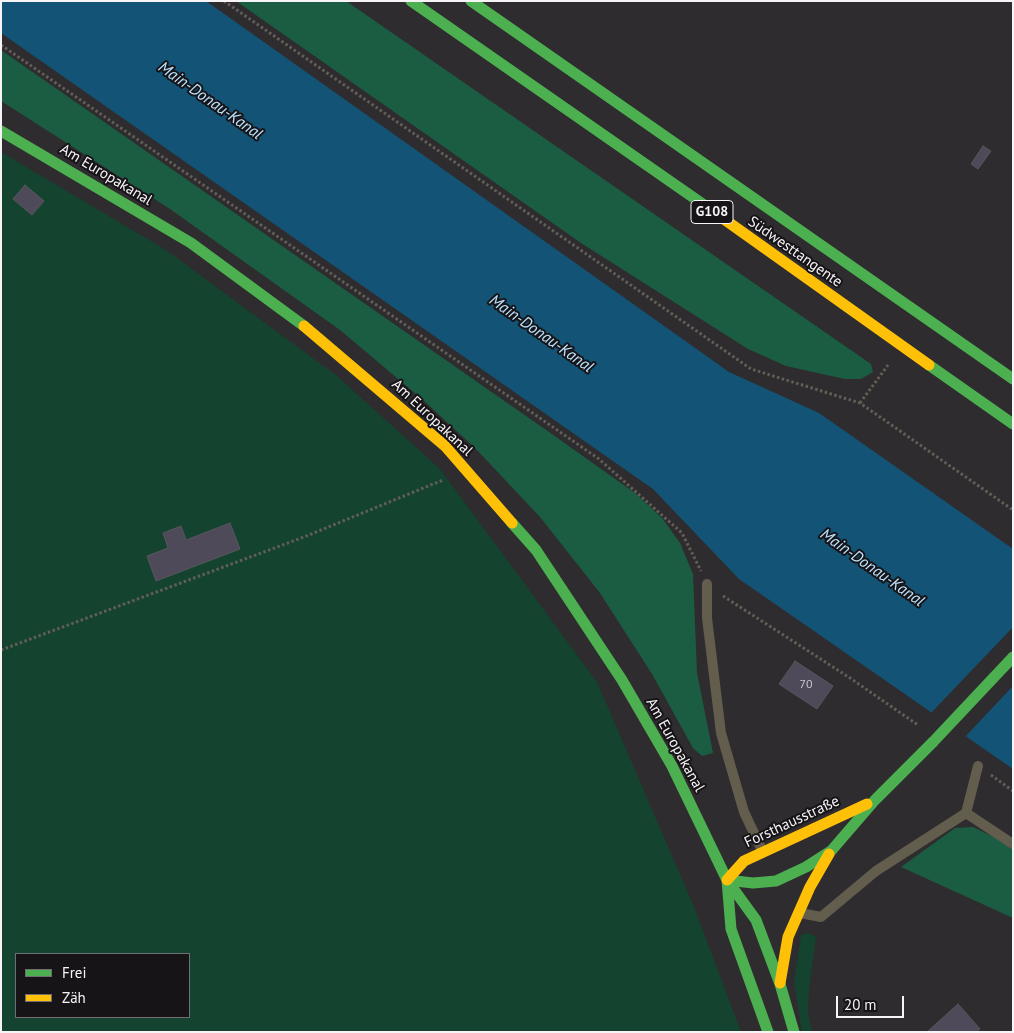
<!DOCTYPE html>
<meta charset="utf-8">
<style>
body{margin:0}
#map{position:relative;width:1014px;height:1033px;overflow:hidden;background:#2e2c2f;font-family:"PT Sans",sans-serif}
canvas{display:block}
.frame{position:absolute;inset:0;border:2px solid #f6f4f7;pointer-events:none}
.legend{position:absolute;left:15px;top:953px;width:175px;height:65px;box-sizing:border-box;background:#161417;border:1px solid #706e71;margin:0;padding:6px 9px;list-style:none;font-size:15px;color:#f6f4f7}
.legend li{display:flex;align-items:center;gap:10px;height:25px}
.legend b{width:25px;border:1px solid #706e71}
.scale{position:absolute;left:836px;top:996px;width:68px;height:22px;box-sizing:border-box;border:2px solid #f6f4f7;border-top:0;padding-left:6px;font-size:15px;line-height:18px;white-space:nowrap;color:#f6f4f7;-webkit-text-stroke:4px #161417;paint-order:stroke}
</style>
<div id="map">
<canvas width="1014" height="1033"></canvas>
<div class="frame"></div>
<ul class="legend">
<li><b style="height:6px;background:#4caf50"></b>Frei</li>
<li><b style="height:6px;background:#ffc107"></b>Zäh</li>
</ul>
<div class="scale">20 m</div>
</div>
<script>
const c = document.querySelector('canvas').getContext('2d');
c.lineJoin = 'round';
function fillPath(path, color) { c.fillStyle = color; c.fill(path, 'evenodd'); }
const shape = rows => new Path2D(rows.map(r => 'M' + r).join(''));
function trace(path, color, width, dash) { c.strokeStyle = color; c.lineWidth = width; c.lineCap = dash ? 'butt' : 'round'; c.setLineDash(dash || []); c.stroke(path); }
function write(font, color, halo, rows, align = 'center') {
  c.font = font + ' "PT Sans",sans-serif'; c.lineWidth = 4; c.setLineDash([]); c.textBaseline = 'middle'; c.strokeStyle = halo; c.fillStyle = color; for (const [text, x, y, turn = 0] of rows) {
    c.save(); c.translate(x, y); c.rotate((+turn || 0) * Math.PI / 180); c.textAlign = isNaN(turn) ? turn : align; if (halo) c.strokeText(text, 0, 0); c.fillText(text, 0, 0); c.restore();
  }
}
fillPath(shape([
 [1,152,166,250,337,376,440,469,597,682,694,907,741,1032,1,1032],
 [16,954,189,954,189,1017,16,1017],
 [809,933,816,937,809,989,808,1012,812,1032,802,1032,794,982,801,935]
]), '#144330');
fillPath(shape([
 [236,1,346,1,871,364,873,372,861,379,845,379,786,366,748,349,581,243],
 [1,50,549,432,635,493,662,518,680,543,693,574,697,673,713,753,702,756,693,748,652,674,600,593,540,517,475,448,422,399,340,330,170,209,1,101],
 [973,827,998,839,1013,850,1013,918,901,867,955,828]
]), '#1b5d42');
fillPath(shape([
 [1,1,206,1,729,372,819,413,1013,549,1013,769,739,579,653,489,1,33]
]), '#135476');
fillPath(shape([
 [1013,627,1013,686,964,738,930,714]
]), '#2e2c2f');
const building = shape([
 [983,146,991,151,978,169,971,164,983,146],
 [25,185,44,201,32,215,13,199,25,185],
 [230,523,240,549,156,581,147,556,168,548,163,533,181,526,186,540,230,523],
 [795,661,833,686,817,709,779,684,795,661],
 [958,1004,980,1029,976,1032,927,1032,958,1004]
]);
fillPath(building, '#4e4a59');
trace(building, '#58575a', 1);
trace(shape([
 [224,1,751,369,860,403,1013,510],
 [1,45,599,459,682,533,701,571],
 [860,403,888,365],
 [723,596,850,678,918,725],
 [1,650,304,537,443,480],
 [991,775,1013,791]
]), '#635f56', 3, [2.5, 2.5]);
trace(shape([
 [707,584,707,618,721,733,744,812,762,850],
 [966,813,1013,844],
 [800,913,821,917,876,871,966,813,978,766]
]), '#635d4d', 10);
trace(shape([
 [411,1,707,207],
 [471,1,1013,379],
 [1,131,191,243,304,326],
 [929,365,1013,424],
 [512,523,536,550,622,680,672,766,727,880,756,920,780,984,794,1032],
 [727,880,753,883,776,881,806,867,831,851,875,800,933,742],
 [727,880,731,929,768,1032]
]), '#4caf50', 11);
trace(shape([
 [707,207,929,365],
 [304,326,445,446,512,523],
 [727,880,744,861,867,804],
 [780,983,788,937,810,887,829,854]
]), '#ffc107', 11);
trace(shape([
 [933,742,1013,657]
]), '#4caf50', 11);
write('12px', '#cccad0', null, [
 ["70",806,685]
]);
for (const [x, y, w] of [
 [712,212,42]
]) { const box = new Path2D(); box.roundRect(x - w / 2, y - 11.5, w, 23, 4); c.fillStyle = '#161417'; c.fill(box); trace(box, '#f6f4f7', 1); }
write('bold 14px', '#f6f4f7', null, [
 ["G108",712,212]
]);
write('15px', '#f6f4f7', '#161417', [
 ["Am Europakanal",106,175,31],
 ["Südwesttangente",795,252,35],
 ["Am Europakanal",432,418,43],
 ["Am Europakanal",675,745,61],
 ["Forsthausstraße",792,822,-25]
]);
write('italic 16px', '#bbe3ff', '#161417', [
 ["Main-Donau-Kanal",210,101,35],
 ["Main-Donau-Kanal",541,334,35],
 ["Main-Donau-Kanal",872,568,35]
]);
</script>
